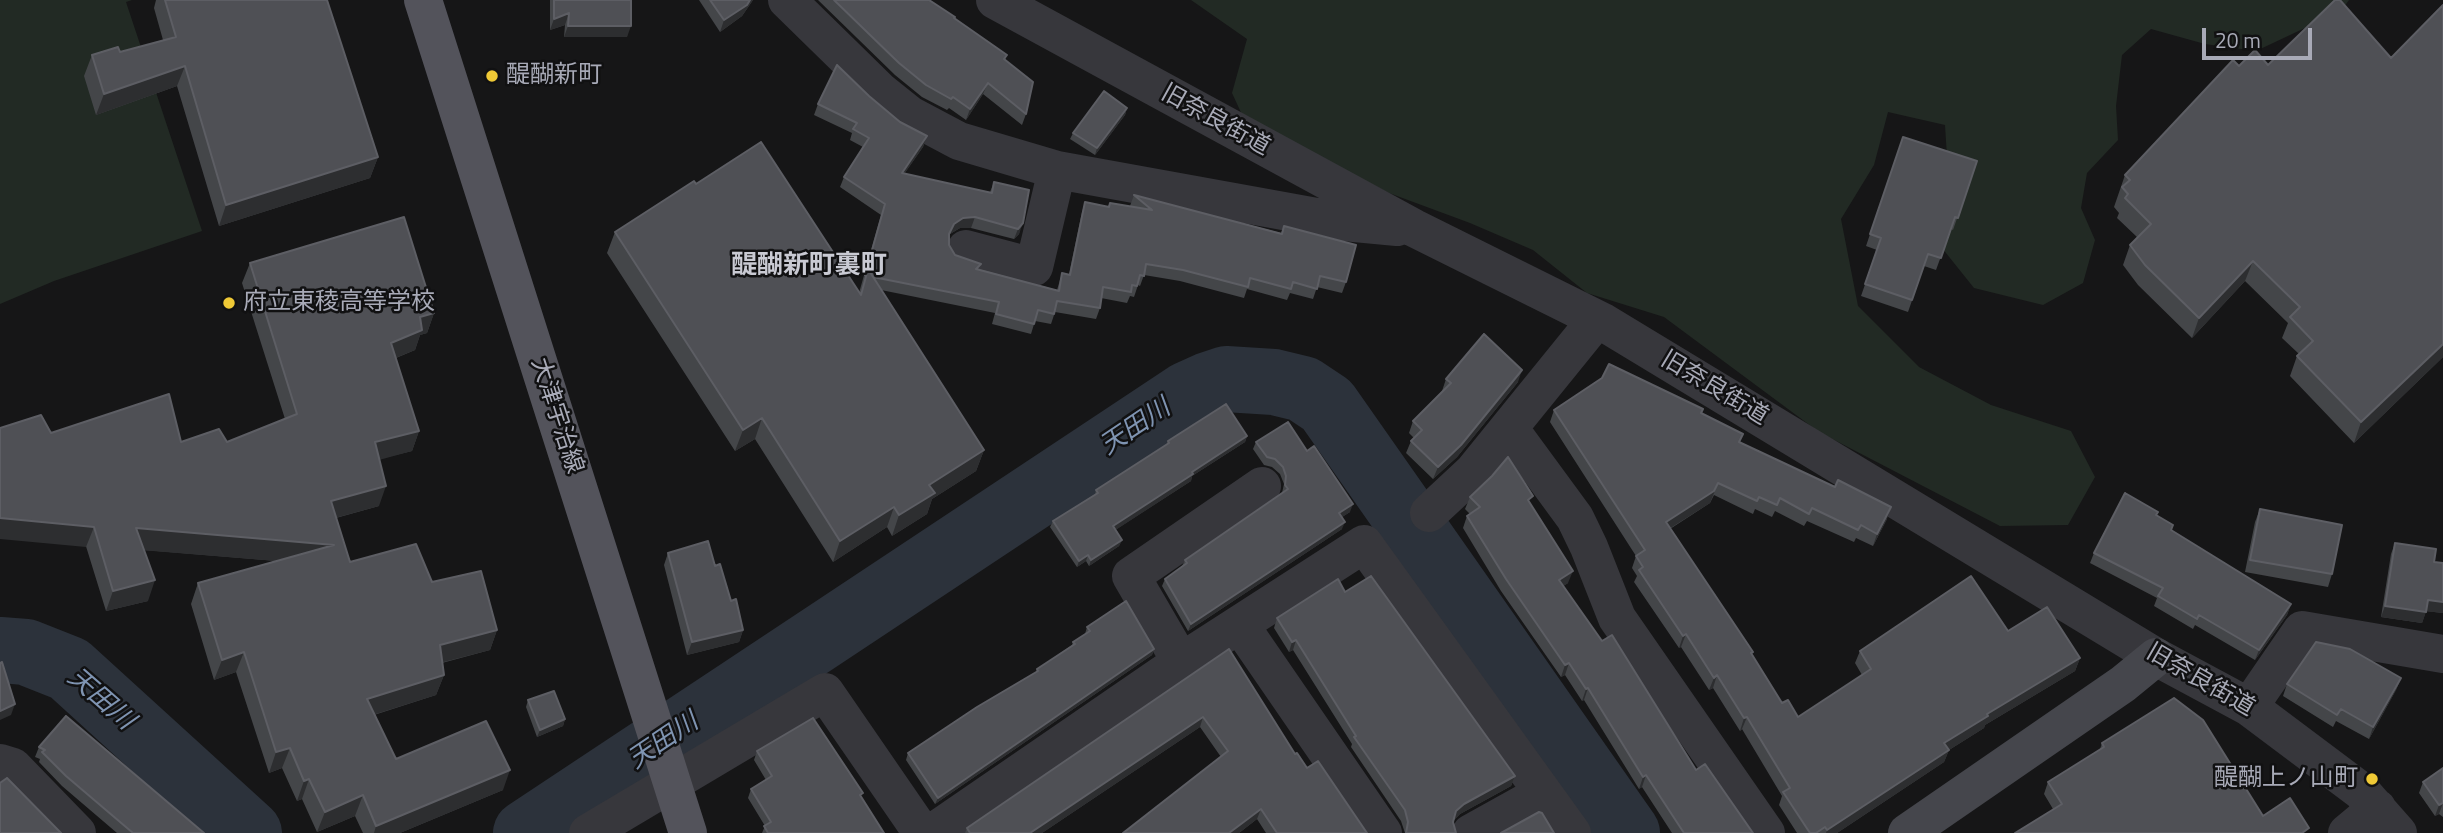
<!DOCTYPE html>
<meta charset="utf-8">
<style>
body{margin:0}
#map{position:relative;width:2443px;height:833px;overflow:hidden;background:#161617;font-family:"Titillium Web",sans-serif}
canvas{display:block}
.scale{position:absolute;left:2202px;top:28px;width:110px;height:32px;box-sizing:border-box;border:4px solid #a8aab7;border-top:0;padding-left:9px;font-size:21px;line-height:24px;white-space:nowrap;color:#a8aab7;-webkit-text-stroke:5px #111112;paint-order:stroke}
</style>
<div id="map">
<canvas width="2443" height="833"></canvas>
<div class="scale">20 m</div>
</div>
<script>
const c = document.querySelector('canvas').getContext('2d');
c.lineJoin = 'round';
function fillPath(path, color) { c.fillStyle = color; c.fill(path, 'evenodd'); }
const shape = rows => new Path2D(rows.map(r => 'M' + r).join(''));
function trace(path, color, width, dash) { c.strokeStyle = color; c.lineWidth = width; c.lineCap = dash ? 'butt' : 'round'; c.setLineDash(dash || []); c.stroke(path); }
function write(font, color, halo, rows, align = 'center') {
  c.font = font + ' "Titillium Web","Noto Sans JP",sans-serif'; c.lineWidth = 5; c.setLineDash([]); c.textBaseline = 'middle'; c.strokeStyle = halo; c.fillStyle = color; for (const [text, x, y, turn = 0] of rows) {
    c.save(); c.translate(x, y); c.rotate((+turn || 0) * Math.PI / 180); c.textAlign = isNaN(turn) ? turn : align; if (halo) c.strokeText(text, 0, 0); c.fillText(text, 0, 0); c.restore();
  }
}
fillPath(shape([
 [0,0,132,0,126,2,202,231,54,281,0,304],
 [1191,0,2349,0,2341,11,2256,51,2205,44,2151,29,2122,55,2116,106,2118,140,2087,173,2081,208,2095,240,2083,283,2043,305,1974,288,1942,248,1949,188,1945,125,1888,112,1874,165,1841,219,1858,306,1919,367,1991,405,2071,431,2095,477,2068,525,2000,526,1819,432,1664,317,1587,293,1533,250,1470,223,1389,193,1244,119,1232,93,1247,39]
]), '#222a24');
trace(shape([
 [0,650,26,652,69,669,249,833],
 [526,833,1188,394,1208,385,1226,379,1274,382,1303,389,1327,405,1627,833]
]), '#2c323b', 66);
trace(shape([
 [787,0,880,91,910,115,959,141,1057,170,1344,222,1397,227],
 [995,0,1414,228,1603,322,2156,657,2249,707,2361,791,2398,833],
 [966,249,1034,267,1057,170],
 [1509,428,1575,518,1589,547,1617,618,1766,833],
 [1429,513,1473,472,1597,319],
 [1240,625,1383,833],
 [1181,662,1131,576,1262,486],
 [2249,707,2302,630,2443,654],
 [0,763,13,767,77,833],
 [588,833,825,692,922,833],
 [932,833,1181,662,1364,544,1572,833],
 [1471,833,1543,793],
 [2347,833,2377,808]
]), '#37373c', 38);
trace(shape([
 [1907,833,2123,684,2156,657]
]), '#45464c', 38);
trace(shape([
 [423,0,688,833]
]), '#53535b', 38);
fillPath(shape([
 [156,0,327,0,378,157,370,178,219,226,177,86,96,115,84,76,92,55,120,52,163,40,154,8],
 [550,0,631,0,627,37,564,37,565,25,550,30],
 [699,0,753,0,742,16,720,32],
 [818,0,929,0,954,19,1007,55,1005,60,1026,114,1022,125,983,94,966,120,949,108,947,110,922,97,895,75],
 [869,96,900,122,927,136,923,147,904,174,990,192,994,182,1029,190,1019,234,1014,239,971,228,960,228,950,234,949,237,949,245,955,255,979,269,1057,290,1062,273,1069,274,1082,212,1085,202,1109,207,1110,203,1130,206,1134,195,1281,233,1284,226,1346,282,1342,293,1317,287,1313,299,1290,293,1287,300,1247,289,1244,298,1180,281,1144,275,1140,286,1138,285,1134,297,1130,296,1127,303,1101,298,1100,308,1096,319,1055,312,1051,324,1035,321,1031,334,992,324,995,313,881,290,984,450,976,471,932,499,927,514,892,536,887,527,833,562,755,439,735,451,607,253,615,232,696,184,859,293,881,215,840,187,844,177,863,147,850,140,852,133,814,115,818,104],
 [1127,108,1125,115,1095,155,1070,139,1073,133],
 [1903,137,1977,161,1953,230,1951,229,1936,270,1924,266,1908,312,1861,296,1877,250,1866,246],
 [2125,175,2443,357,2354,443,2290,376,2297,356,2299,354,2282,338,2288,323,2245,281,2192,338,2138,285,2123,265,2130,245,2137,237,2117,218,2119,213,2114,207],
 [250,263,434,313,427,333,420,335,415,350,396,358,419,431,412,451,379,459,379,506,336,518,350,562,432,582,497,630,490,650,442,663,444,675,436,695,374,715,396,759,503,790,400,833,363,833,355,816,317,832,302,799,297,801,282,768,269,773,236,672,214,680,191,604,198,583,277,561,144,550,148,601,106,611,51,433,181,442,227,442,285,419,242,283],
 [1602,378,1702,413,1740,442,1887,519,1873,546,1856,538,1854,542,1807,521,1804,526,1775,511,1772,517,1755,509,1753,514,1714,495,1710,503,1670,529,1752,654,1782,703,1798,717,1862,675,1855,663,1860,651,2008,631,2080,658,2075,671,1985,725,1984,728,1949,750,1944,762,1837,833,1797,833,1779,805,1782,796,1742,729,1740,731,1713,688,1709,690,1681,647,1679,648,1634,582,1637,576,1632,568,1636,556,1550,422,1554,410],
 [1446,379,1518,382,1457,457,1433,479,1406,453,1411,441,1414,438,1409,433,1413,421,1442,391],
 [1247,436,1245,442,1192,476,1191,481,1115,530,1122,540,1119,546,1089,566,1086,561,1077,567,1050,527,1053,521,1095,494,1096,490,1166,445,1168,441],
 [1256,442,1307,451,1350,512,1342,517,1342,529,1188,631,1162,586,1165,579,1182,566,1185,560,1282,493,1284,484,1280,474,1272,467,1264,465,1253,449],
 [1470,497,1530,504,1568,583,1563,586,1602,641,1696,770,1753,833,1672,833,1642,787,1639,789,1584,700,1582,701,1565,675,1561,677,1501,591,1463,528,1467,516,1470,514,1465,509],
 [2260,509,2332,574,2328,587,2245,572,2255,522],
 [2156,515,2171,530,2291,604,2287,615,2255,660,2195,625,2193,629,2154,606,2157,598,2090,563,2094,553],
 [2395,543,2434,562,2443,563,2443,613,2426,611,2422,623,2381,617,2391,554],
 [668,553,715,566,743,630,739,642,687,655,664,565],
 [1345,592,1515,776,1511,786,1460,814,1453,821,1456,833,1405,833,1401,821,1351,747,1352,744,1293,650,1289,652,1274,628,1277,618],
 [1087,627,1154,649,1152,655,935,804,906,760,908,753,1036,672,1037,669,1072,645,1073,642,1085,634],
 [1229,649,1295,754,1367,833,1266,833,1257,819,1239,833,1123,833,1221,757,1200,727,1042,833,965,833,967,828],
 [2401,678,2396,690,2369,739,2336,721,2333,727,2283,696,2287,684],
 [528,700,565,719,563,726,537,737,526,707],
 [2102,743,2263,816,2053,809,2044,794,2048,782,2100,749],
 [39,747,204,833,117,833,62,786,39,762,40,759,35,757],
 [757,751,861,798,884,833,762,833,765,826,748,798,751,789,766,780,754,760],
 [2443,768,2443,817,2439,814,2435,816,2419,793,2423,782]
]), '#444649');
fillPath(shape([
 [750,0,753,0,742,16,720,32,724,20],
 [569,13,565,25,550,30,554,19],
 [568,26,631,26,627,37,564,37],
 [185,66,177,86,96,115,104,94],
 [988,83,983,94,966,120,970,109],
 [1127,108,1125,115,1095,155,1097,148],
 [927,136,923,147,898,183,902,173],
 [378,157,370,178,219,226,226,205],
 [975,217,971,228,960,228,950,234,945,244,954,224,963,218],
 [1023,223,1019,234,1014,239,1018,229],
 [2253,261,2245,281,2192,338,2199,318],
 [434,313,427,333,420,335,415,350,383,363,391,343,420,317],
 [2443,344,2443,357,2354,443,2361,422],
 [1522,370,1518,382,1457,457,1433,479,1438,467],
 [762,418,755,439,735,451,743,430],
 [419,431,412,451,368,463,375,442],
 [1247,436,1245,442,1192,476,1191,481,1111,533,1113,526,1192,472],
 [984,450,976,471,932,499,927,514,892,536,899,515,929,485],
 [1718,483,1710,503,1661,534,1666,522],
 [386,486,379,506,324,521,331,501],
 [1353,504,1350,512,1336,521,1339,513],
 [894,507,887,527,833,562,840,541],
 [1891,507,1887,519,1873,546,1877,534],
 [0,518,94,527,86,547,0,539],
 [1345,522,1342,529,1188,631,1191,624],
 [136,528,334,545,326,565,128,549],
 [1122,540,1119,546,1089,566,1091,560],
 [1088,555,1086,561,1077,567,1079,561],
 [1573,571,1568,583,1555,592,1559,580],
 [155,580,148,601,106,611,113,591],
 [2428,600,2443,602,2443,613,2424,611],
 [2291,604,2287,615,2255,660,2259,650],
 [2385,606,2426,612,2422,623,2381,617],
 [497,630,490,650,432,665,440,645],
 [743,630,739,642,687,655,692,642],
 [1686,634,1681,647,1679,648,1683,636],
 [1296,640,1293,650,1289,652,1292,642],
 [1154,649,1152,655,935,804,938,798],
 [244,652,236,672,214,680,222,660],
 [2080,658,2075,671,1985,725,1984,728,1949,750,1944,762,1837,833,1826,833,1827,830,1944,743,1987,714],
 [1569,663,1565,675,1561,677,1565,665],
 [444,675,436,695,360,719,367,699],
 [1717,675,1713,688,1709,690,1714,678],
 [2401,678,2396,690,2369,739,2373,727],
 [1588,688,1584,700,1582,701,1586,689],
 [15,704,11,715,0,720,0,711],
 [1203,717,1200,727,1042,833,1030,833],
 [1747,717,1742,729,1740,731,1744,718],
 [565,719,563,726,537,737,540,730],
 [290,748,282,768,269,773,276,752],
 [510,770,503,790,400,833,374,833,376,826],
 [1646,775,1642,787,1639,789,1643,777],
 [1515,776,1511,786,1460,814,1453,821,1456,811,1464,804],
 [309,779,302,799,297,801,304,781],
 [363,795,355,816,317,832,325,812],
 [2443,803,2439,814,2435,816,2439,805],
 [1261,809,1257,819,1239,833,1229,833]
]), '#2d2e30');
const building = shape([
 [165,0,327,0,378,157,226,205,185,66,104,94,92,55,118,47,120,52,176,37,165,0],
 [554,0,631,0,631,26,568,26,569,13,554,19,554,0],
 [710,0,750,0,747,5,724,20,710,0],
 [834,0,929,0,955,17,954,18,1007,55,1004,59,1033,82,1026,114,988,83,970,109,953,97,951,99,926,85,899,63,834,0],
 [2335,0,2340,0,2391,58,2443,5,2443,344,2361,422,2297,356,2313,341,2290,317,2300,307,2253,261,2199,318,2145,265,2130,245,2151,224,2125,198,2128,194,2122,187,2130,180,2125,175,2233,60,2239,66,2255,50,2268,65,2335,0],
 [837,65,869,96,900,122,927,136,902,173,992,193,994,182,1029,190,1023,223,1018,229,975,217,963,218,954,224,949,234,949,245,955,255,981,264,976,269,1059,291,1062,273,1070,275,1085,202,1109,207,1110,203,1152,210,1134,195,1282,234,1284,226,1356,245,1346,282,1320,276,1317,289,1293,282,1291,289,1250,278,1248,287,1183,270,1146,264,1144,276,1140,275,1137,286,1132,285,1131,292,1103,287,1100,308,1057,301,1054,314,1038,310,1034,324,996,314,999,302,873,277,868,269,865,275,885,204,844,177,869,138,853,129,857,123,818,104,837,65],
 [1104,91,1127,108,1097,148,1073,133,1104,91],
 [1903,137,1977,161,1958,218,1955,217,1941,258,1928,254,1912,300,1865,284,1881,238,1870,234,1903,137],
 [761,142,861,295,868,269,984,450,929,485,935,493,899,515,894,507,840,541,762,418,743,430,615,232,694,181,696,184,761,142],
 [404,217,434,313,420,317,422,330,391,343,419,431,375,442,386,486,331,501,350,562,416,544,432,582,481,571,497,630,440,645,444,675,367,699,396,759,486,721,510,770,376,826,363,795,325,812,309,779,304,781,290,748,276,752,244,652,222,660,198,583,334,545,136,528,155,580,113,591,94,527,0,518,0,428,41,415,51,433,169,394,181,442,219,429,227,442,297,414,250,263,404,217],
 [1484,334,1522,370,1461,445,1438,467,1411,441,1422,430,1413,421,1451,383,1446,379,1484,334],
 [1609,364,1703,409,1701,413,1743,434,1739,442,1835,487,1838,480,1891,507,1877,534,1861,525,1858,530,1812,508,1809,514,1780,498,1777,505,1759,497,1757,501,1718,483,1714,491,1666,522,1753,652,1751,653,1782,703,1788,700,1798,717,1871,669,1860,651,1971,576,2008,631,2047,607,2080,658,1987,714,1988,716,1944,743,1949,750,1827,830,1825,827,1816,833,1810,833,1783,792,1790,788,1747,717,1744,718,1717,675,1714,678,1686,634,1683,636,1639,570,1643,567,1636,556,1645,550,1554,410,1602,378,1609,364],
 [1226,404,1247,436,1192,472,1193,474,1113,526,1122,540,1091,560,1088,555,1079,561,1053,521,1098,493,1096,490,1169,443,1168,441,1226,404],
 [1288,422,1307,451,1314,446,1353,504,1339,513,1345,522,1191,624,1165,579,1187,563,1185,560,1288,489,1285,485,1286,476,1283,467,1275,459,1267,457,1256,442,1288,422],
 [1508,457,1533,496,1528,500,1573,571,1559,580,1602,641,1612,635,1696,770,1705,764,1753,833,1684,833,1646,775,1643,777,1588,688,1586,689,1569,663,1565,665,1506,579,1467,516,1480,507,1470,497,1492,476,1508,457],
 [2125,493,2158,512,2156,515,2173,525,2171,530,2291,604,2259,650,2199,615,2197,619,2158,596,2163,588,2094,553,2125,493],
 [2260,509,2342,525,2332,574,2250,560,2260,509],
 [708,541,715,566,720,564,731,601,736,599,743,630,692,642,668,553,708,541],
 [2395,543,2436,549,2434,562,2443,563,2443,602,2428,600,2426,612,2385,606,2395,543],
 [1371,576,1515,776,1464,804,1456,811,1453,822,1456,833,1406,833,1408,822,1405,810,1354,737,1356,736,1296,640,1292,642,1277,618,1338,579,1345,592,1371,576],
 [1126,601,1154,649,938,798,908,753,977,707,1038,671,1037,669,1075,644,1073,642,1090,631,1087,627,1126,601],
 [2316,642,2350,649,2401,678,2373,727,2341,709,2337,715,2287,684,2316,642],
 [1229,649,1295,754,1297,753,1307,768,1318,761,1367,833,1277,833,1261,809,1229,833,1123,833,1228,751,1203,717,1030,833,970,833,967,828,1229,649],
 [2,662,15,704,0,711,0,663,2,662],
 [554,691,565,719,540,730,528,700,554,691],
 [2174,698,2203,720,2263,816,2290,798,2309,828,2302,833,2015,833,2062,804,2048,782,2104,747,2102,743,2174,698],
 [66,716,204,833,133,833,66,776,42,752,45,750,39,747,66,716],
 [813,718,863,793,860,795,884,833,768,833,764,826,771,822,751,789,772,776,757,751,813,718],
 [2443,768,2443,803,2439,805,2423,782,2443,768],
 [7,778,61,833,0,833,0,783,7,778],
 [1539,812,1542,813,1554,833,1501,833,1539,812]
]);
fillPath(building, '#4f5055');
trace(building, '#5d5e64', 2);
for (const [x, y, r, color] of [
 [492,76,7,"#efc936"],
 [229,303,7,"#efc936"],
 [2372,779,7,"#efc936"]
]) { const dot = new Path2D(); dot.arc(x, y, r, 0, 2 * Math.PI); c.fillStyle = color; c.fill(dot); trace(dot, '#111112', 2.5); }
write('24px', '#a8aab7', '#111112', [
 ["醍醐新町",506,76],
 ["府立東稜高等学校",243,303],
 ["醍醐上ノ山町",2358,779,"right"]
], 'left');
write('24px', '#a8aab7', '#111112', [
 ["旧奈良街道",1215,121,29],
 ["旧奈良街道",1714,389,31],
 ["大津宇治線",556,416,72],
 ["旧奈良街道",2200,681,30]
]);
write('bold 26px', '#c9cad3', '#111112', [
 ["醍醐新町裏町",809,267]
]);
write('italic 26px', '#7f94b2', '#111112', [
 ["天田川",1136,428,-34],
 ["天田川",100,700,41],
 ["天田川",664,742,-34]
]);
</script>
